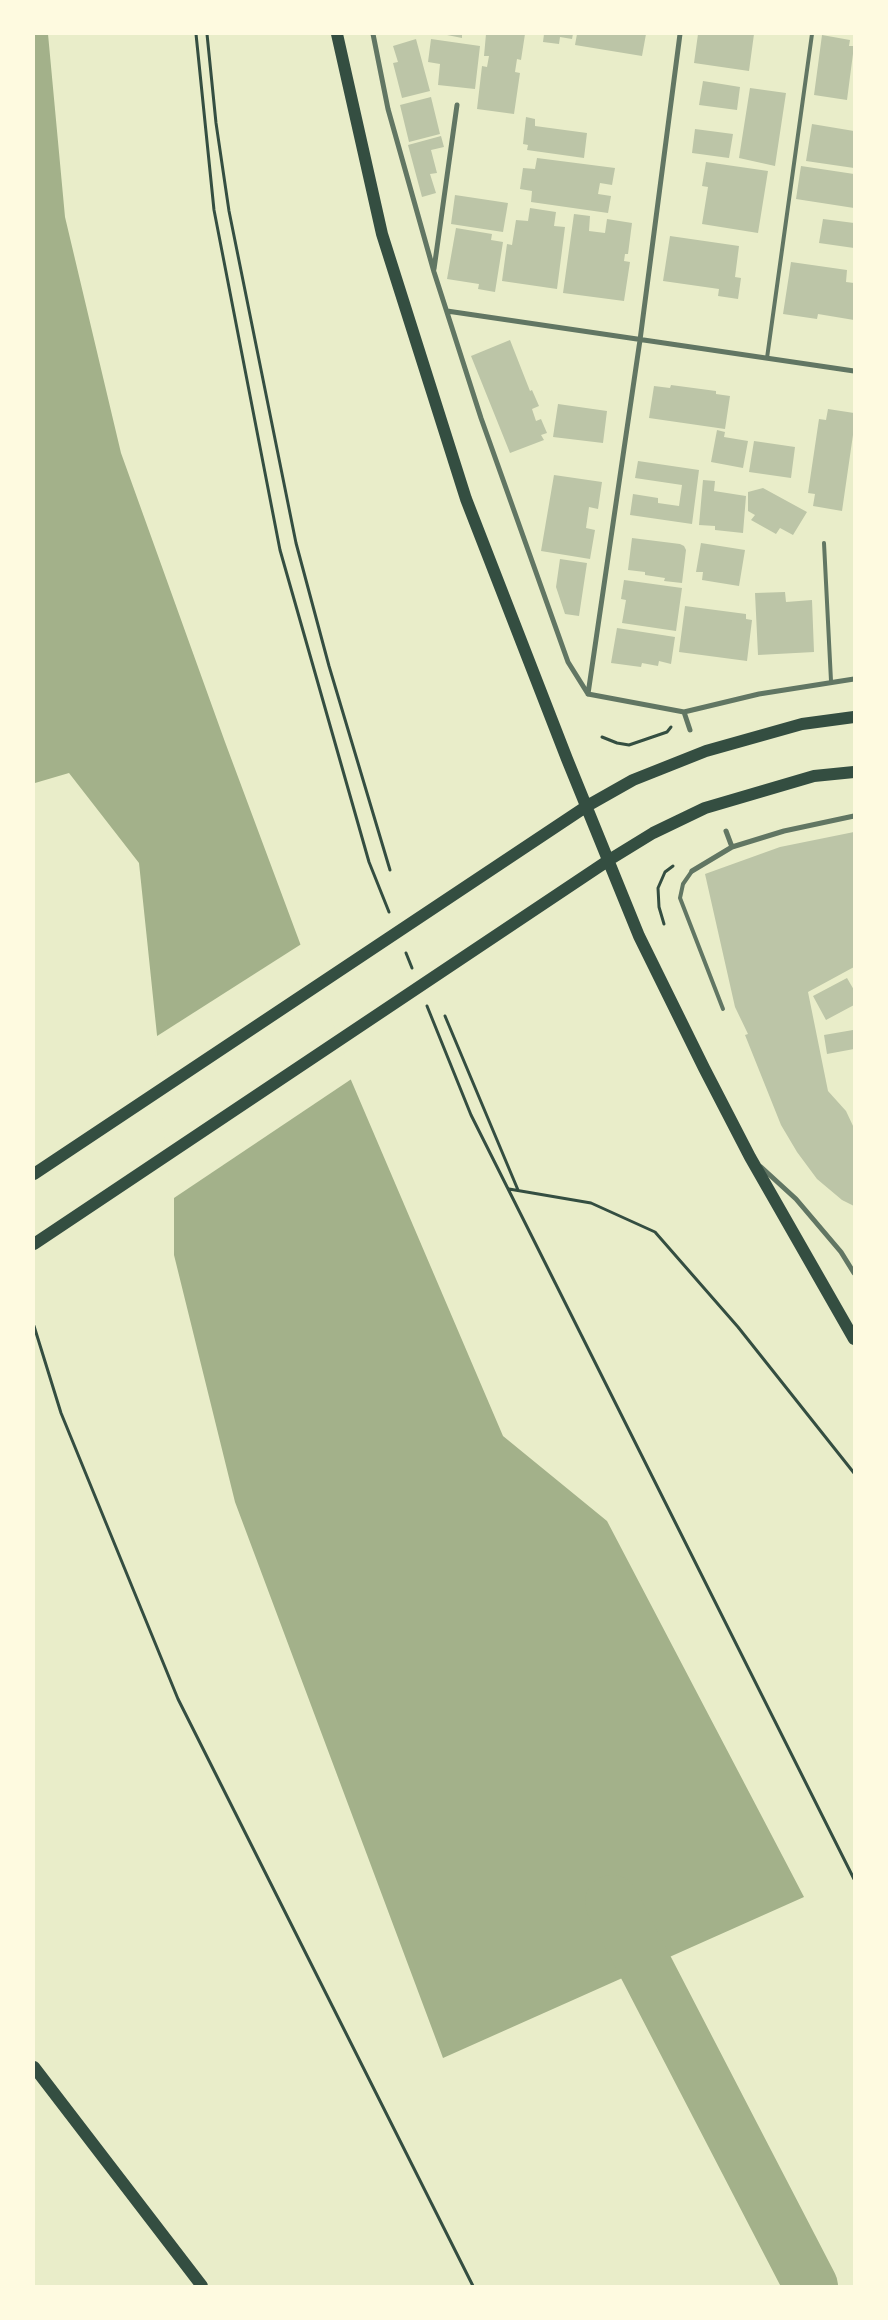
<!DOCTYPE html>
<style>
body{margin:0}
#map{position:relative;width:888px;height:2320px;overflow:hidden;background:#e9edc9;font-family:"Source Serif 4",serif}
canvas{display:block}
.frame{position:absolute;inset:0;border:35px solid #fefae0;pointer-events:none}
</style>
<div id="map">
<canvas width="888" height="2320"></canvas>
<div class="frame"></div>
</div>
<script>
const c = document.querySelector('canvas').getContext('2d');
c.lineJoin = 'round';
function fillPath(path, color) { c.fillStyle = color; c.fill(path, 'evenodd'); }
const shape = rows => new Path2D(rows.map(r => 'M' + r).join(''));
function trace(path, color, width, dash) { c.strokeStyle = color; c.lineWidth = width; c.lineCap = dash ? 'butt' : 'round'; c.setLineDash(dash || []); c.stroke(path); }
fillPath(shape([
 [34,34,48,34,65,217,121,453,225,742,351,1080,503,1436,607,1521,804,1897,443,2058,235,1502,174,1255,174,1198,139,863,69,773,35,783,34,779]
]), '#a3b18a');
fillPath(shape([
 [303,943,353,1078,171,1200,154,1038]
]), '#e9edc9');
trace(shape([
 [612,1902,811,2286]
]), '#a3b18a', 54);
fillPath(shape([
 [442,34,462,34,462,38],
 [486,34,525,34,521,60,517,59,515,72,520,73,514,114,477,109,482,66,487,67,489,56,484,56],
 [544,34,573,34,572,39,560,37,559,44,543,42],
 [577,34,646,34,642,56,575,45],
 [698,34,754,34,749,71,694,63],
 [822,35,850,40,849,46,854,46,847,100,814,95],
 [416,39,430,91,402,98,393,63,398,62,393,46],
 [431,39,480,46,475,89,438,85,440,64,428,62],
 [703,81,740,87,737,110,699,105],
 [750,88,786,93,775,166,739,158],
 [431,97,440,134,409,142,400,105],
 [526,117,535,119,535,126,587,133,584,158,527,150,528,145,523,144],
 [812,124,854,131,854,168,806,161],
 [695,129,733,134,729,158,692,153],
 [441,136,444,147,431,150,437,173,430,174,436,193,422,197,408,145],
 [537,158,615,168,612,185,600,183,598,194,611,196,608,213,531,202,532,191,520,189,523,168,535,169],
 [706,162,768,171,758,233,702,224,708,187,702,186],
 [801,166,854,174,854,208,796,199],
 [455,195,508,203,503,232,451,224],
 [530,208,556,212,554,226,565,227,557,289,502,281,507,244,512,245,516,220,528,221],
 [574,214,590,216,589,231,605,233,607,219,632,223,628,254,625,254,624,261,630,262,624,301,563,293],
 [823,219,854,223,854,248,819,243],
 [456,228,492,234,491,240,503,242,495,292,478,289,479,284,447,279],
 [670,236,739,246,735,277,741,278,738,299,718,296,719,289,663,281],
 [791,262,847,270,846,282,854,283,854,320,818,314,817,319,783,314],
 [510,340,530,391,532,390,539,406,532,409,536,421,541,419,547,433,541,435,544,440,510,453,471,356],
 [671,385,716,391,716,394,730,396,725,429,649,418,654,386,670,388],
 [558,404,607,411,603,443,553,437],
 [828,409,854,413,854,428,842,511,813,506,815,494,808,493,819,419,826,420],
 [717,430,725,432,724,437,748,441,743,468,711,462],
 [754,441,795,447,791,478,749,472],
 [638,461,699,470,692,524,630,515,633,494,658,498,658,503,679,506,682,485,635,478],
 [554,475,602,482,598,509,589,507,586,528,595,530,590,559,541,551],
 [703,480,715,481,714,491,746,496,743,533,715,530,715,526,699,525],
 [763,488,807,512,793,535,780,528,776,534,751,520,755,515,748,511,748,492],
 [632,538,680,544,684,546,686,550,682,583,664,581,665,578,645,575,645,572,628,570],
 [701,543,745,550,739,586,702,580,703,572,696,572],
 [560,559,587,563,579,616,565,614,556,587],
 [624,580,682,588,676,631,622,623,626,600,621,599],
 [785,592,786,602,812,600,814,652,758,655,755,593],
 [685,606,746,614,746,619,752,620,747,661,679,652],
 [617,628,675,637,671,664,659,661,658,666,642,663,641,667,611,663],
 [854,832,854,967,808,992,828,1091,846,1111,854,1128,854,1206,842,1200,817,1179,797,1152,781,1125,745,1035,748,1034,735,1007,705,874,780,847],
 [847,978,854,990,854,1005,826,1020,813,996],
 [853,1030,854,1049,827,1054,824,1035]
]), '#bcc5a7');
trace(shape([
 [196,34,214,210,280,550,369,862,389,912],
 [207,34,216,123,229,211,296,543,329,666,390,870],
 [602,737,617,743,629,745,667,732,671,727],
 [664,924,659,907,658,888,665,872,673,866],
 [406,953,412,968],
 [427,1006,471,1115,854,1879],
 [445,1016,518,1190],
 [509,1189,591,1203,655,1232,738,1327,854,1473],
 [34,1326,61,1413,178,1699,473,2286]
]), '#344e41', 3);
trace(shape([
 [767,358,812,34],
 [824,543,831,681],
 [692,871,683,884,680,898,723,1009]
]), '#617663', 4);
trace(shape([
 [373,34,388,109,434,272,481,418,568,662,588,694],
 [680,34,640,340,588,694,684,712,759,694,854,679],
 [434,269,457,105],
 [447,311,854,371],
 [684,712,690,730],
 [726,831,732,847],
 [692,871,732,847,784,831,854,816],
 [761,1167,796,1199,841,1252,854,1273]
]), '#617663', 5);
trace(shape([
 [337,34,382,234,466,499,567,759,639,936,704,1068,750,1157,854,1339],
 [34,1174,587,806,633,780,706,751,802,724,854,717],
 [34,1244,609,860,653,833,705,808,814,776,854,772],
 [34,2067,202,2286]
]), '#344e41', 12);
</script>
